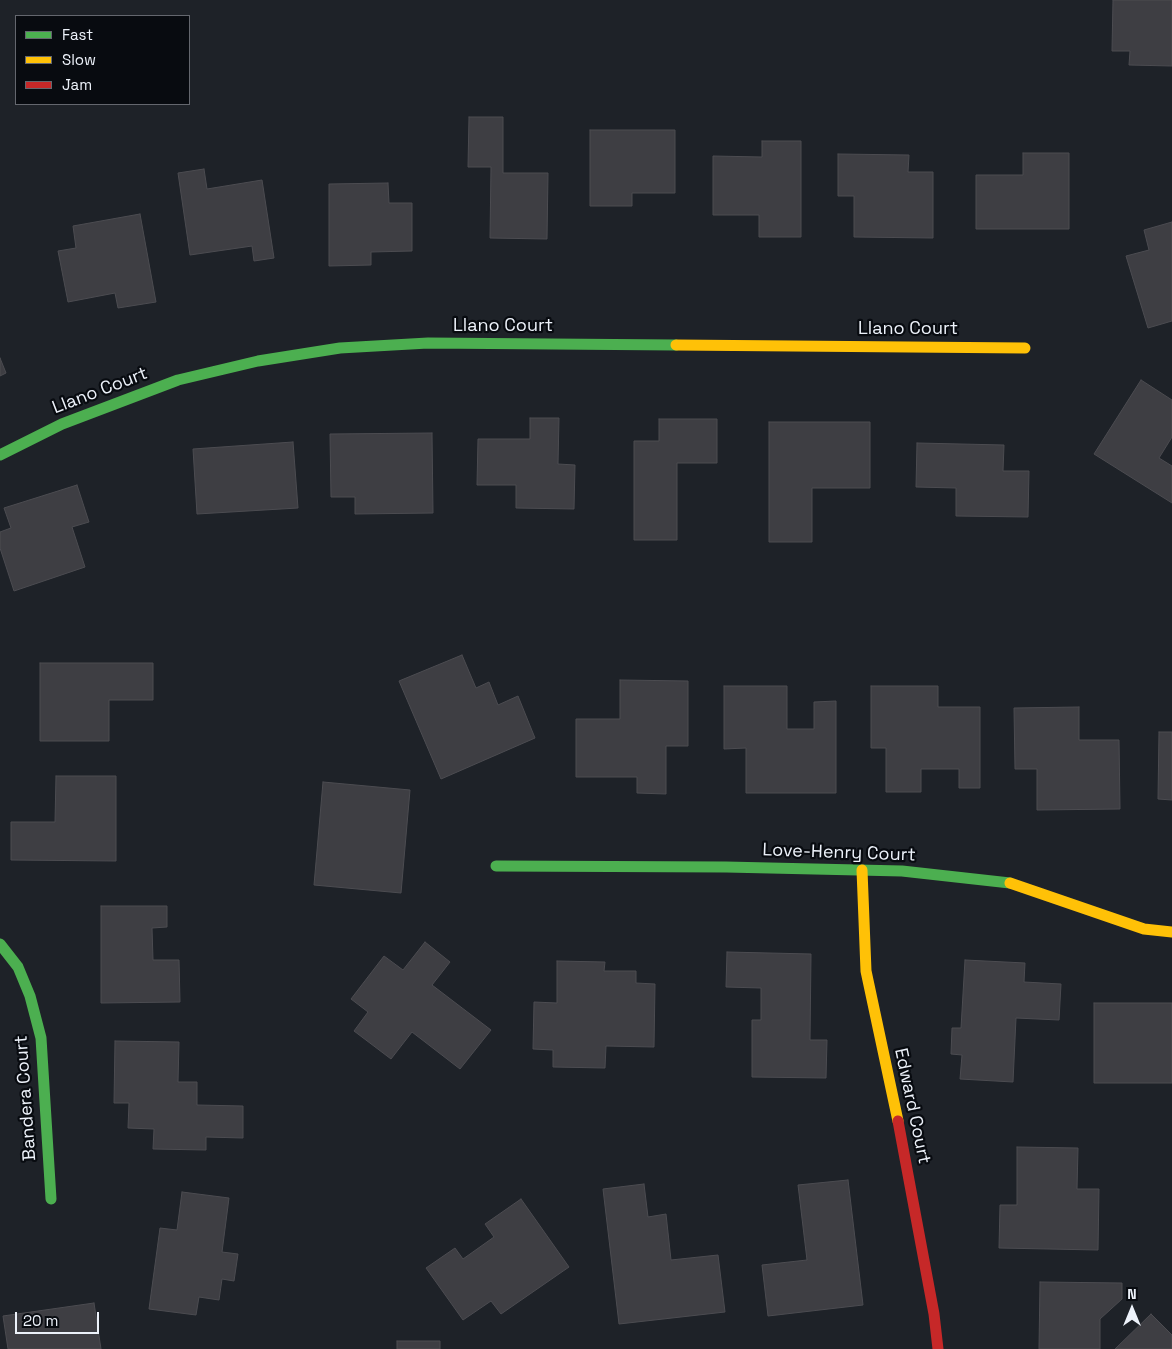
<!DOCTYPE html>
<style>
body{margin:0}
#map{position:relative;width:1172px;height:1349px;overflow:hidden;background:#1e2228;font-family:"Space Grotesk",sans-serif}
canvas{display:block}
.legend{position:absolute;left:15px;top:15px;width:175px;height:90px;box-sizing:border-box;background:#080b10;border:1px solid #64676e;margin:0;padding:6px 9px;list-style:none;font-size:15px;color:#edf2fa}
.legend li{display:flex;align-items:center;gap:10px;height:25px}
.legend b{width:25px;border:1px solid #64676e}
.north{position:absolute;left:1107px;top:1284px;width:50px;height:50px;-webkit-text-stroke:4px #080b10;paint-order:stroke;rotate:0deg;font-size:14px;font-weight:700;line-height:20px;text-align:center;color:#edf2fa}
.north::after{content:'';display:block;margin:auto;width:18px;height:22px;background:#edf2fa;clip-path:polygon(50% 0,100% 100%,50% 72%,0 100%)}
.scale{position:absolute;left:15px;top:1312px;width:84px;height:22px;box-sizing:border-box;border:2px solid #edf2fa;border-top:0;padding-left:6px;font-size:15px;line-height:18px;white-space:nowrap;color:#edf2fa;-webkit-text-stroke:4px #080b10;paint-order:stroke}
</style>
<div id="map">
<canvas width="1172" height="1349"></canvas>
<ul class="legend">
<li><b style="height:6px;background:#4caf50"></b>Fast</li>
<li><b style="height:6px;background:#ffc107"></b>Slow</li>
<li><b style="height:6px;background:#c62828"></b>Jam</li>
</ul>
<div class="north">N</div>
<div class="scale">20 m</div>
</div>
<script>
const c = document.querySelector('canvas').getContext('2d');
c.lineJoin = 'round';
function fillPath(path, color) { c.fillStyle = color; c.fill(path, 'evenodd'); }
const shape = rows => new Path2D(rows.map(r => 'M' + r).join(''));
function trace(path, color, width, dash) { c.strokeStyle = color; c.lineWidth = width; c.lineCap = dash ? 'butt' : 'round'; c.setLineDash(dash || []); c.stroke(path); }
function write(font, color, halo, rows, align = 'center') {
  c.font = font + ' "Space Grotesk",sans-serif'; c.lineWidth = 4.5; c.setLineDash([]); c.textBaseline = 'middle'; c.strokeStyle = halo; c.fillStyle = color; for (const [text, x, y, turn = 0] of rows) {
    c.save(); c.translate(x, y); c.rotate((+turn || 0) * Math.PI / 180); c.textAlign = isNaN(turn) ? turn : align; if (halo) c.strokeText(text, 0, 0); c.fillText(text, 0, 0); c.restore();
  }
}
const building = shape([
 [1113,0,1172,0,1172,66,1129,65,1130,51,1112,51,1113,0],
 [469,117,503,117,503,173,548,173,547,239,490,238,491,167,468,167,469,117],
 [590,130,675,130,675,193,632,193,632,206,590,206,590,130],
 [762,141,801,141,801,237,759,237,759,215,713,215,713,156,762,157,762,141],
 [1023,153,1069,153,1069,229,976,229,976,175,1023,175,1023,153],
 [838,154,909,155,908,172,933,172,933,238,854,237,854,196,838,196,838,154],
 [204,169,207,189,262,180,274,258,254,261,252,246,190,255,178,173,204,169],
 [388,183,389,203,412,203,412,251,371,252,371,265,329,266,329,184,388,183],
 [140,214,156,302,118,308,115,293,68,302,58,251,76,248,73,226,140,214],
 [1172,222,1172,321,1148,328,1126,256,1149,250,1144,230,1172,222],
 [0,358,6,373,0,376,0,358],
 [1141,380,1172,400,1172,437,1159,458,1172,466,1172,503,1094,454,1141,380],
 [530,418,559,418,558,464,575,465,574,509,516,508,516,485,477,485,478,439,530,439,530,418],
 [659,419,717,419,717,463,677,463,677,540,634,540,634,441,659,441,659,419],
 [769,422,870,422,870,488,812,488,812,542,769,542,769,422],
 [432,433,433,513,355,514,355,497,331,497,330,434,432,433],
 [293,442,298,508,197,514,193,449,293,442],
 [917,443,1004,445,1003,471,1029,471,1028,517,956,516,956,488,916,487,917,443],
 [77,485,89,522,72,527,85,567,14,591,0,548,0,532,11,528,4,508,77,485],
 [462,655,476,688,489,682,498,705,518,696,535,738,441,779,399,681,462,655],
 [40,663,153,663,153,700,109,700,109,741,40,741,40,663],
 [620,680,688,681,688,746,666,746,666,794,637,793,637,777,576,777,576,719,620,719,620,680],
 [724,686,787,686,787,729,814,729,814,702,836,701,836,793,746,793,746,748,724,749,724,686],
 [871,686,938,686,938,707,980,707,980,788,959,788,959,769,921,769,921,792,886,792,886,748,871,748,871,686],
 [1079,707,1079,740,1119,740,1120,809,1037,810,1037,769,1015,769,1014,708,1079,707],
 [1159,732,1172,732,1172,800,1158,799,1159,732],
 [56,776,116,776,116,861,11,860,11,822,55,822,56,776],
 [323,782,410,790,401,893,314,885,323,782],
 [101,906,167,906,167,927,152,928,153,960,179,960,180,1002,101,1003,101,906],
 [425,942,450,962,432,985,491,1030,460,1069,412,1032,391,1059,354,1031,368,1012,351,999,384,956,403,970,425,942],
 [727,952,811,954,810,1040,827,1040,826,1078,752,1077,752,1020,761,1020,761,988,726,987,727,952],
 [965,960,1025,963,1024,982,1061,984,1059,1020,1016,1018,1013,1082,960,1079,962,1055,951,1054,952,1028,961,1028,965,960],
 [557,961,605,962,604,971,636,971,636,983,655,984,654,1047,606,1046,605,1068,553,1067,553,1050,533,1049,534,1002,557,1003,557,961],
 [1094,1003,1172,1003,1172,1083,1094,1083,1094,1003],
 [115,1041,179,1042,178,1082,197,1082,197,1105,243,1106,243,1138,206,1137,206,1150,153,1149,154,1129,128,1128,129,1103,114,1103,115,1041],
 [1017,1147,1078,1148,1077,1189,1099,1189,1098,1250,999,1248,1000,1205,1017,1205,1017,1147],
 [848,1180,863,1305,768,1316,762,1265,807,1260,798,1185,848,1180],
 [644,1184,648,1217,666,1214,671,1260,718,1255,725,1312,619,1324,603,1189,644,1184],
 [182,1192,229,1198,222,1252,238,1254,234,1281,222,1279,219,1300,199,1297,196,1315,149,1309,160,1228,177,1230,182,1192],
 [521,1199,569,1267,501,1314,491,1301,463,1320,426,1268,455,1248,463,1259,494,1237,485,1224,521,1199],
 [1040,1282,1122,1283,1122,1299,1100,1319,1100,1349,1039,1349,1040,1282],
 [94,1303,101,1349,8,1349,3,1316,94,1303],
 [1151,1314,1172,1335,1172,1349,1115,1349,1151,1314],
 [397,1341,440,1341,440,1349,397,1349,397,1341]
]);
fillPath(building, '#3e3e43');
trace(building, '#4c4c51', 1);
trace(shape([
 [0,455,62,424,178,380,258,361,340,348,428,343,676,345],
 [496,866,726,867,902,871,1010,883],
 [0,944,18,967,30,996,41,1038,51,1199]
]), '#4caf50', 11);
trace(shape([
 [676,345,1025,348],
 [862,870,866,971,898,1121],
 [1010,883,1144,929,1172,932]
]), '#ffc107', 11);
trace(shape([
 [898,1121,934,1314,938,1349]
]), '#c62828', 11);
write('18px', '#edf2fa', '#080b10', [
 ["Llano Court",503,326],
 ["Llano Court",908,329],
 ["Llano Court",100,391,-21],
 ["Love-Henry Court",839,853,2],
 ["Bandera Court",26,1098,-94],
 ["Edward Court",912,1106,78]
]);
</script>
